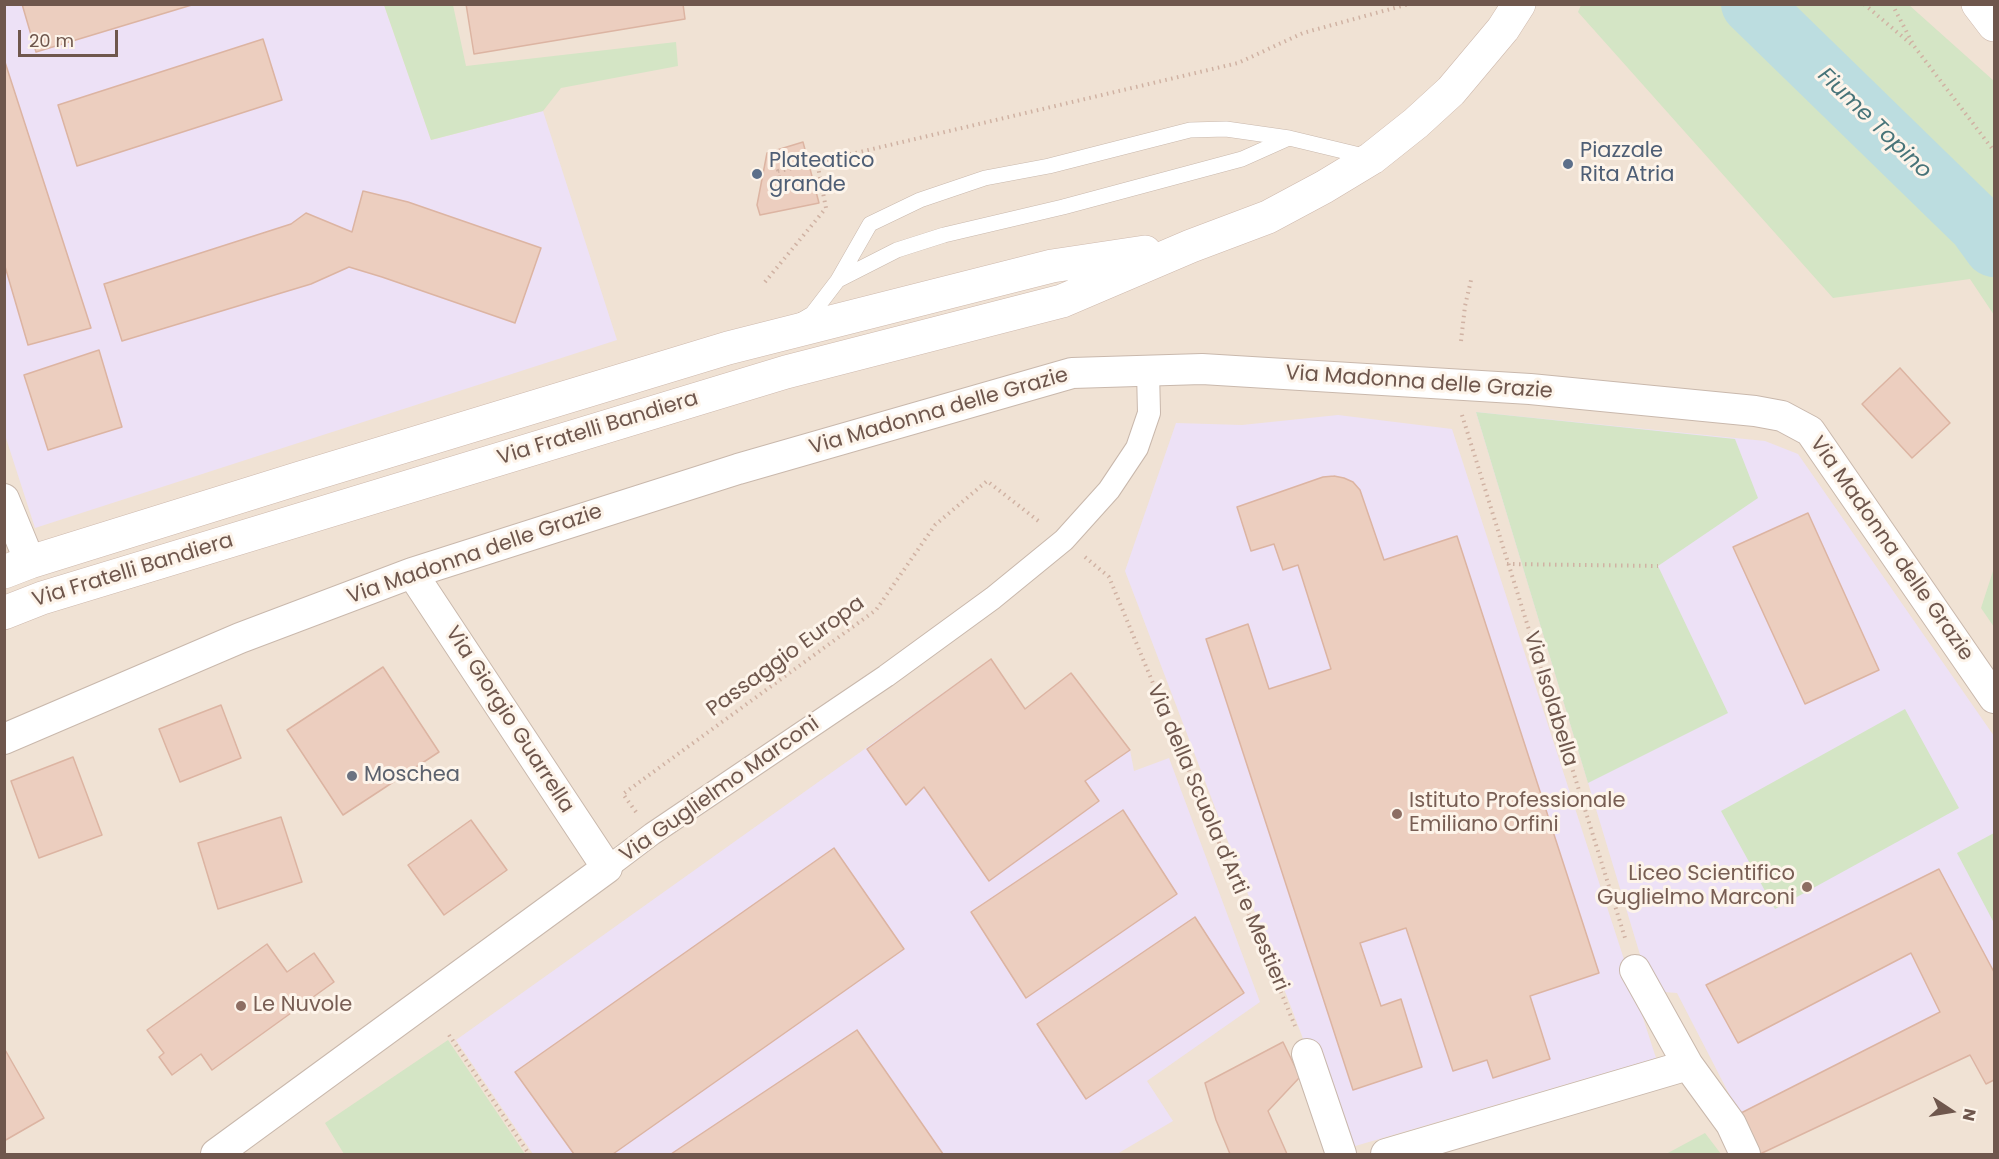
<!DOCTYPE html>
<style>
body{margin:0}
#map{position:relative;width:1999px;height:1159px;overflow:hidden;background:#f9f0e5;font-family:Poppins,sans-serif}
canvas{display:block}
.frame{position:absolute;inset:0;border:6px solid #6f574d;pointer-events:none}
.north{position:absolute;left:1921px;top:1081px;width:60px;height:60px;-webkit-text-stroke:4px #fdf4ea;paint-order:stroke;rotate:102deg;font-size:16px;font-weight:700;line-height:24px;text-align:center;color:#6f574d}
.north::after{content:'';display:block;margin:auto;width:21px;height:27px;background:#6f574d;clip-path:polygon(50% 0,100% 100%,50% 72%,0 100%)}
.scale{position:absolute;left:18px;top:30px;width:100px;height:27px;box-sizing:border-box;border:3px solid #6f574d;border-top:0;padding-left:8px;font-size:18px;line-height:21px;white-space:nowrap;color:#6f574d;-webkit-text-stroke:4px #fdf4ea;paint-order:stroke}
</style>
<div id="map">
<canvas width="1999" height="1159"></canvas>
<div class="frame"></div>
<div class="north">N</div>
<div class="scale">20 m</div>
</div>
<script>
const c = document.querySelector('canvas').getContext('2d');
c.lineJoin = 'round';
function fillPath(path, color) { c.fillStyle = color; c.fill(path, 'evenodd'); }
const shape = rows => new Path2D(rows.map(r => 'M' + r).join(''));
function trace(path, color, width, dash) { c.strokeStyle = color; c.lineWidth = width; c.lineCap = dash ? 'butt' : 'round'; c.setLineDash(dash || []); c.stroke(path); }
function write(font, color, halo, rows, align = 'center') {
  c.font = font + ' Poppins,sans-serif'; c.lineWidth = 6; c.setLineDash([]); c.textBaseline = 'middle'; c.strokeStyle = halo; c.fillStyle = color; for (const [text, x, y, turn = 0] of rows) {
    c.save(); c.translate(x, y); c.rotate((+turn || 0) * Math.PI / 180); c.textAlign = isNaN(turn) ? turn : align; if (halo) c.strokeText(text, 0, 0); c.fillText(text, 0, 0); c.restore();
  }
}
fillPath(shape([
 [5,5,1994,5,1994,1154,5,1154]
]), '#f0e2d4');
fillPath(shape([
 [4,5,384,5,431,140,543,111,617,340,35,528,5,435],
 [1476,412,1765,441,1798,454,1994,736,1994,1080,1986,1084,1969,1055,1760,1154,1677,993,1651,991],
 [1338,415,1452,429,1656,1058,1345,1149,1125,571,1176,423,1242,425],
 [991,659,1025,709,1071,673,1130,750,1134,771,1169,758,1260,1002,1147,1081,1173,1121,1117,1154,533,1154,456,1040]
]), '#ede1f6');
fillPath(shape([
 [384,5,453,5,466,66,676,42,678,66,561,88,543,111,431,140],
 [1581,5,1909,5,1994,81,1994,315,1970,279,1833,298,1578,12],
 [1476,412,1735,439,1758,498,1658,566,1728,713,1588,783],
 [1994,568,1994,627,1981,608],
 [1905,709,1959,808,1775,909,1721,811],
 [1994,833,1994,923,1957,853],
 [448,1040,525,1154,344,1154,325,1123],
 [1705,1133,1721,1154,1666,1154]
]), '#d4e5c5');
trace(shape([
 [1751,4,1978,225,1994,247]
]), '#bcdde0', 60);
const building = shape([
 [22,4,195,4,36,52,22,4],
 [466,4,683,4,685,19,474,54,466,4],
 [263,39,282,100,77,166,58,105,263,39],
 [4,59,91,328,28,345,4,263,4,59],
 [803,142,819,203,760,215,757,205,767,153,803,142],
 [363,191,408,202,541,248,515,323,382,277,349,267,311,284,122,341,104,284,291,224,306,213,352,232,363,191],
 [99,350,122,427,48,450,24,375,99,350],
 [1900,368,1950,423,1912,458,1862,404,1900,368],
 [1334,476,1344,478,1353,482,1360,490,1384,560,1457,536,1599,973,1530,996,1550,1059,1493,1078,1487,1060,1453,1071,1406,928,1360,943,1381,1006,1401,999,1422,1067,1353,1090,1206,639,1248,624,1269,689,1331,669,1298,565,1283,570,1274,544,1251,551,1237,507,1323,477,1334,476],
 [1808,513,1879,670,1805,704,1733,547,1808,513],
 [991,659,1025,709,1071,673,1130,750,1085,781,1099,801,989,881,924,787,906,805,867,749,991,659],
 [383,667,439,752,343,815,287,730,383,667],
 [221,705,241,758,180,782,159,729,221,705],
 [73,757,102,835,39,858,11,781,73,757],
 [1123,810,1177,894,1026,998,971,912,1123,810],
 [281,817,302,882,218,909,198,843,281,817],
 [471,820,507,870,444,915,408,865,471,820],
 [834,848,904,949,613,1154,574,1154,515,1072,834,848],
 [1939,869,1994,972,1994,1080,1986,1084,1970,1055,1760,1154,1741,1113,1940,1012,1911,953,1738,1043,1706,985,1939,869],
 [1195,917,1244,993,1086,1099,1037,1024,1195,917],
 [267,944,287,972,314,953,334,982,212,1070,201,1054,172,1075,159,1057,164,1053,147,1030,267,944],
 [857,1030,943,1154,671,1154,857,1030],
 [1283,1042,1300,1077,1268,1111,1287,1154,1230,1154,1216,1120,1205,1083,1283,1042],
 [4,1048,44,1118,4,1141,4,1048]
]);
fillPath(building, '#eccebf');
trace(building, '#dcb4a2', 1.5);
const service = shape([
 [838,280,897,250,944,235,1063,207,1242,159,1289,138],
 [800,321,812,314,838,280,870,224,920,200,985,178,1049,166,1190,130,1226,129,1289,138,1368,157]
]);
const pedestrian = shape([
 [607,868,652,834,886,676,993,598,1064,540,1109,490,1137,448,1149,413,1148,371]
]);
const minor = shape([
 [4,499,30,562],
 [4,739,240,638,412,573,738,469,1072,373,1202,369,1530,389,1755,411,1782,416,1810,431,1994,698],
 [1635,970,1688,1065,1731,1124,1745,1154],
 [1307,1054,1341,1154],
 [216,1154,607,868,412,573],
 [1386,1154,1688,1065]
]);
const secondary = shape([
 [1978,4,1994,25],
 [4,572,30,562,300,478,728,348,1052,266,1145,252],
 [4,613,42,598,786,372,1062,301,1191,246,1268,217,1324,187,1372,158,1416,123,1451,91,1503,29,1519,4]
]);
trace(service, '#c9b8ac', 16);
trace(pedestrian, '#c9b8ac', 24);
trace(minor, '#c9b8ac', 32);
trace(secondary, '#ceb9ad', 34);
trace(shape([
 [1864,4,1911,44],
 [1892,4,1914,46,1994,151],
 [809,164,1238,63,1303,33,1409,4],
 [781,189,778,171,794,168],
 [765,282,826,208,817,162],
 [1461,341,1465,306,1472,276],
 [1462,415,1626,941],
 [1085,557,1109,577,1295,1026],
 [1507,564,1658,566],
 [636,812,623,794,876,610,935,525,987,481,1041,523],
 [449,1035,529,1154]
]), '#d0b2a3', 4, [1.5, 4.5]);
trace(service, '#fff', 15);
trace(pedestrian, '#fff', 22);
trace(minor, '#fff', 30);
trace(secondary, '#fff', 33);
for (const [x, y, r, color] of [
 [1568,164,6,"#5c6f8a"],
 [757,174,6,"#5c6f8a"],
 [352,776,6,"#6b7280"],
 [1397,814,6,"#8d6e63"],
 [1807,887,6,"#8d6e63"],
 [241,1006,6,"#8d6e63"]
]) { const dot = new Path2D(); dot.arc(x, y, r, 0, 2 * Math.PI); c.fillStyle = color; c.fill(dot); trace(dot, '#fdf4ea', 2); }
write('21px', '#4e5e75', '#fdf4ea', [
 ["Piazzale",1580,152],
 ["Rita Atria",1580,176],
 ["Plateatico",769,162],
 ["grande",769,186]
], 'left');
write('21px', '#6f574d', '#fdf4ea', [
 ["Via Madonna delle Grazie",1419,383,4],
 ["Via Madonna delle Grazie",939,412,-16],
 ["Via Fratelli Bandiera",598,429,-17],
 ["Via Madonna delle Grazie",1891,549,55],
 ["Via Madonna delle Grazie",475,555,-19],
 ["Via Fratelli Bandiera",133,571,-17],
 ["Passaggio Europa",786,657,-36],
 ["Via Isolabella",1550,699,73],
 ["Via Giorgio Guarrella",509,720,57],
 ["Via Guglielmo Marconi",720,790,-35],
 ["Via della Scuola d'Arti e Mestieri",1217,838,67]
]);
write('21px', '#5b616d', '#fdf4ea', [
 ["Moschea",364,776]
], 'left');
write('21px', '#785e54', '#fdf4ea', [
 ["Istituto Professionale",1409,802],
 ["Emiliano Orfini",1409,826],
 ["Liceo Scientifico",1795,875,"right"],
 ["Guglielmo Marconi",1795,899,"right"],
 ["Le Nuvole",253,1006]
], 'left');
write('italic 22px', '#477479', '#fdf4ea', [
 ["Fiume Topino",1874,124,44]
]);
</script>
